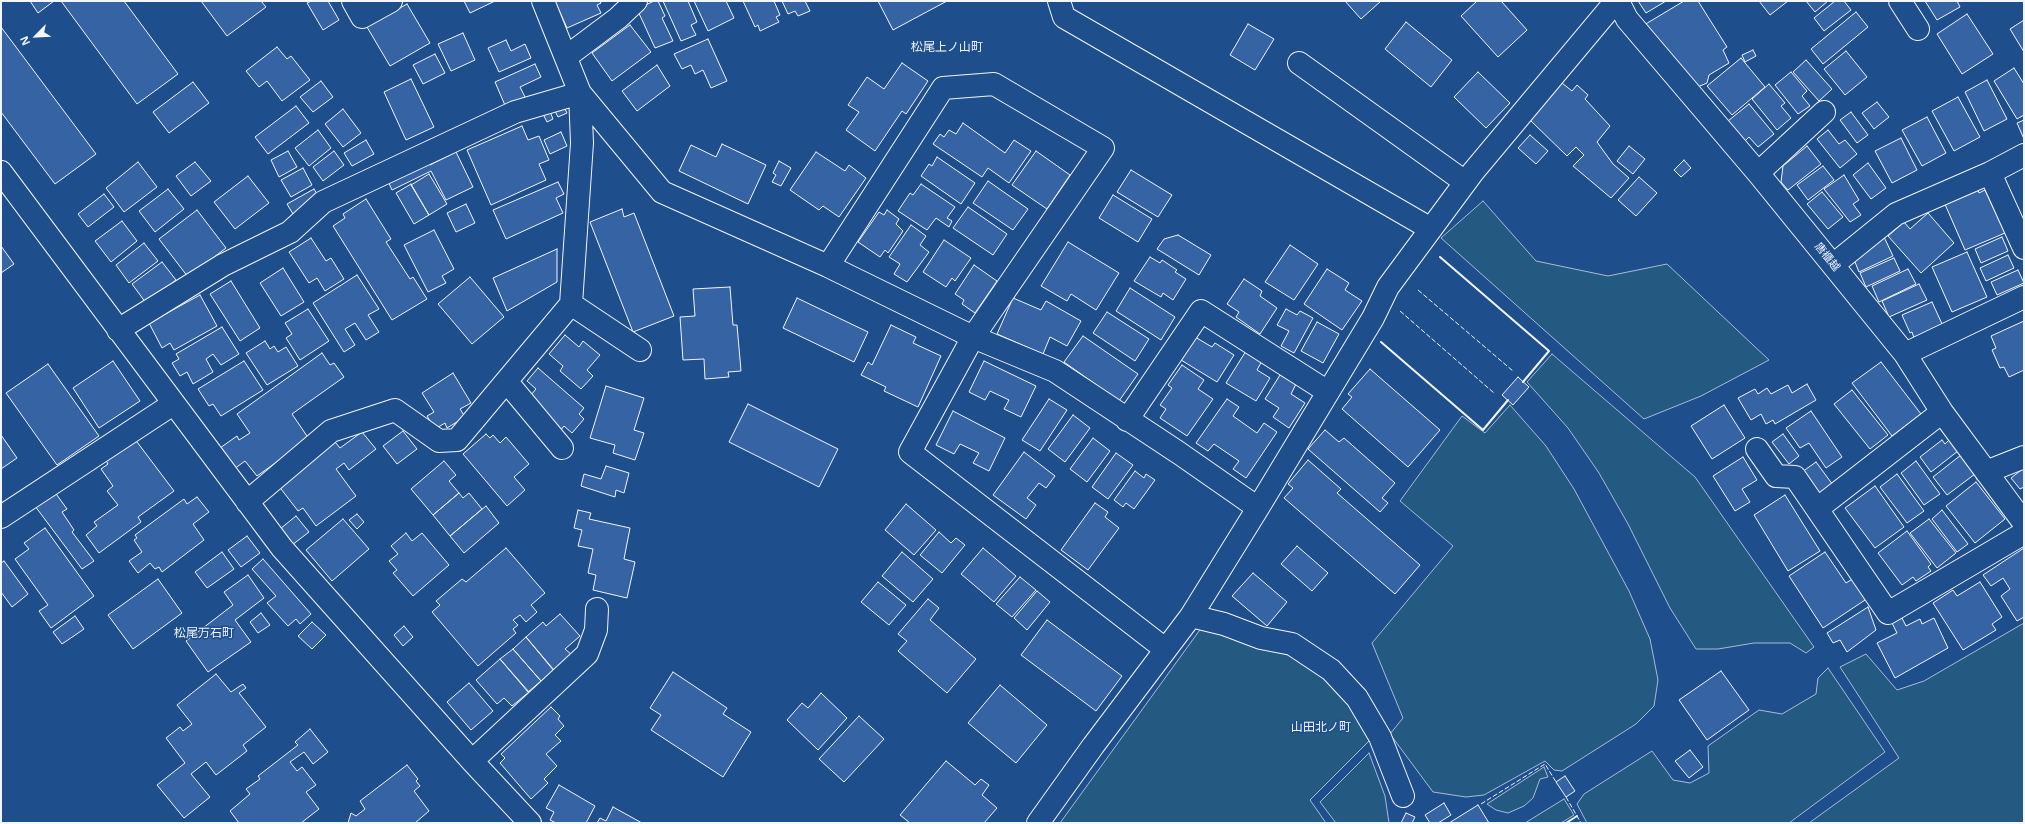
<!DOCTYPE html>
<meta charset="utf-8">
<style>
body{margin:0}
#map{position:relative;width:2025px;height:824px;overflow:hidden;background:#1f4e8c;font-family:"Open Sans",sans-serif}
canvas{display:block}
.frame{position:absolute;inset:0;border:2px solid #f2f6ff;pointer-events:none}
.north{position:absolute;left:16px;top:16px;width:40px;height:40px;-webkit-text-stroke:3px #1f4e8c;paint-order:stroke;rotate:246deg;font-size:11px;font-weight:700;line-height:16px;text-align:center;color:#f2f6ff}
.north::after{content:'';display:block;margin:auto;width:14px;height:18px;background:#f2f6ff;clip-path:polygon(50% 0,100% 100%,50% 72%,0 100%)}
</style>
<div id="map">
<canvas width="2025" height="824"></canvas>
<div class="frame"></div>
<div class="north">N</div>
</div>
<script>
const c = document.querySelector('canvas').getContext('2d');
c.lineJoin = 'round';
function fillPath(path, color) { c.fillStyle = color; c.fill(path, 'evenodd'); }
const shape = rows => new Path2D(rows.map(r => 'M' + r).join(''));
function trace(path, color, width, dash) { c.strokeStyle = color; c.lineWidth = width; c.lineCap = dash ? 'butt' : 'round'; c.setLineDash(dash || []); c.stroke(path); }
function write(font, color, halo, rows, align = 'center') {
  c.font = font + ' "Open Sans","Noto Sans JP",sans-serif'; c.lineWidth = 3; c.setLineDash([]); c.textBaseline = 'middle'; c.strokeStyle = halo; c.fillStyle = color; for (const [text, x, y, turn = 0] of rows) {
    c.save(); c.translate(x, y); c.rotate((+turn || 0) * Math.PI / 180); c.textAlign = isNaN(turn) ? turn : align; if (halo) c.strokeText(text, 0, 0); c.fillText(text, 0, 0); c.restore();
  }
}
const green = shape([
 [1483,201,1536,261,1608,276,1667,264,1769,360,1701,396,1644,419,1441,238,1483,201],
 [1552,354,1695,477,1814,647,1806,653,1790,643,1754,643,1718,649,1696,649,1670,608,1628,524,1599,473,1568,428,1527,382,1552,354],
 [1510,405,1546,446,1574,489,1629,591,1650,639,1658,680,1654,706,1636,724,1562,771,1554,770,1545,761,1484,795,1466,797,1433,792,1390,734,1403,718,1372,643,1453,546,1400,501,1462,416,1485,433,1510,405],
 [2024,623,2024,823,1809,823,1899,758,1840,667,1866,654,1897,690,1924,681,2024,623],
 [1202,627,1300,659,1322,674,1349,704,1372,738,1310,800,1326,823,1060,823,1202,627],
 [1828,668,1885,752,1789,823,1587,823,1577,804,1584,794,1652,751,1673,780,1690,783,1709,773,1708,746,1759,710,1782,714,1816,694,1818,678,1828,668],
 [1369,753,1385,796,1389,823,1336,823,1320,802,1369,753],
 [1544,767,1548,777,1540,779,1533,798,1524,806,1508,813,1496,810,1487,804,1544,767],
 [1564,799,1574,815,1561,823,1525,823,1564,799]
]);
fillPath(green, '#245a82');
trace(green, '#a8bbd7', 1);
const building = shape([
 [30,1,54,1,38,13,30,1],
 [61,1,124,1,178,74,137,104,61,1],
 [201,1,261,1,266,7,227,36,201,1],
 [311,1,328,1,339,20,323,30,307,3,311,1],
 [464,1,495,1,470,13,464,1],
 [555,1,600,1,601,3,597,5,601,13,567,28,555,1],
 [654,1,658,1,665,16,662,18,673,41,655,48,637,9,654,1],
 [663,1,688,1,697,22,691,25,696,35,681,41,663,1],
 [694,1,726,1,734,18,708,31,694,1],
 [743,1,774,1,780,15,776,17,779,22,760,31,758,25,755,27,743,1],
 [782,1,805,1,810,11,798,16,795,11,788,14,782,1],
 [878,1,947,1,893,30,878,1],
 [1345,1,1381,1,1361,19,1345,1],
 [1477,1,1501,1,1527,30,1498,57,1461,16,1477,1],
 [1638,1,1666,1,1646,13,1638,1],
 [1684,1,1698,1,1727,47,1723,50,1729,63,1709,75,1707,83,1693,89,1644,25,1684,1],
 [1759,1,1788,1,1770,15,1759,1],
 [1806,1,1828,1,1815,12,1806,1],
 [1835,1,1844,1,1851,10,1824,31,1814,18,1835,1],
 [1925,1,1957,1,1960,7,1937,20,1925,1],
 [407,4,430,43,390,66,367,27,407,4],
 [1856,12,1868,27,1823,64,1811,49,1856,12],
 [1967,14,1993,54,1962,74,1937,34,1967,14],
 [2024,20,2024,52,2010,29,2024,20],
 [1406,22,1452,60,1431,87,1385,49,1406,22],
 [1248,24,1274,39,1255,70,1230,55,1248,24],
 [630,25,651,52,612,81,592,53,630,25],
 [1,27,96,154,55,184,1,112,1,27],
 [463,33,475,60,451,71,438,44,463,33],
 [708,39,727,81,711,88,703,70,695,74,691,65,682,69,674,54,708,39],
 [506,40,511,51,525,44,531,58,499,72,488,48,506,40],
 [277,47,287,59,291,56,310,80,282,101,267,81,259,87,246,71,277,47],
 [1753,50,1756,56,1745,62,1742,55,1753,50],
 [1846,51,1867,77,1845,95,1824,69,1846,51],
 [435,54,445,73,423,84,413,65,435,54],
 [1741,58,1765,87,1732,115,1707,86,1741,58],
 [1806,60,1832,89,1819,101,1793,72,1806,60],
 [902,63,928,81,906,114,902,111,875,151,846,130,859,112,848,105,867,77,884,89,902,63],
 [535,64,541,77,520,87,527,101,507,110,495,82,535,64],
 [657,65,670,86,637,111,622,91,657,65],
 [2014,68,2024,84,2024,115,2017,119,1994,81,2014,68],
 [1478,72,1510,103,1486,128,1454,97,1478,72],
 [1791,72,1807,91,1802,96,1810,106,1798,114,1775,85,1791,72],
 [411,79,434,127,406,140,384,92,411,79],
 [1987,80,2007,119,1984,131,1965,92,1987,80],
 [321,81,333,97,313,112,300,97,321,81],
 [193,82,209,103,169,133,153,112,193,82],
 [1562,83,1572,91,1577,85,1588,95,1585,99,1610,126,1597,142,1613,164,1629,178,1611,198,1573,166,1584,155,1576,147,1567,156,1530,120,1562,83],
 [1769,84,1785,103,1781,106,1791,118,1777,130,1752,99,1769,84],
 [1958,97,1980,137,1954,151,1932,111,1958,97],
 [1877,102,1889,117,1874,129,1862,113,1877,102],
 [1749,104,1774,134,1758,147,1749,137,1745,141,1728,121,1749,104],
 [296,106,309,123,268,154,255,137,296,106],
 [564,107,567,113,558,117,555,111,564,107],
 [343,109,361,133,343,147,325,124,343,109],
 [549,109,553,119,547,122,542,112,549,109],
 [1851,112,1868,135,1857,143,1840,120,1851,112],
 [1927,117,1946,153,1922,166,1902,130,1927,117],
 [2024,120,2024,139,2017,123,2024,120],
 [963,123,1005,153,1014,140,1031,151,1009,183,988,168,982,177,933,144,940,134,944,137,949,130,956,134,963,123],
 [522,126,528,140,539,136,549,160,539,164,546,180,491,205,467,150,522,126],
 [318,130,331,148,309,166,295,148,318,130],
 [1828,130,1839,144,1845,140,1857,154,1840,168,1817,139,1828,130],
 [561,132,567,146,550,154,544,140,561,132],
 [1530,135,1548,151,1536,164,1518,148,1530,135],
 [1901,138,1917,170,1892,183,1875,151,1901,138],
 [366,140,374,154,352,166,344,153,366,140],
 [722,144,766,165,748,204,679,171,691,145,716,157,722,144],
 [1629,146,1645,159,1633,174,1617,161,1629,146],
 [1807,146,1821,164,1788,190,1781,182,1783,166,1807,146],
 [288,151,297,167,279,177,271,160,288,151],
 [334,151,344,165,323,181,313,167,334,151],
 [1036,151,1070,175,1047,209,1012,185,1036,151],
 [456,152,473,187,446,200,431,171,392,190,387,179,427,159,430,165,456,152],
 [816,152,845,171,849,165,866,178,839,217,823,206,819,210,790,190,816,152],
 [937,157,975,183,961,204,921,176,929,164,932,166,937,157],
 [1684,160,1691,168,1681,177,1674,170,1684,160],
 [779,161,791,168,781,186,772,182,776,175,773,173,779,161],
 [138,162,157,187,124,212,106,188,138,162],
 [195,162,211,181,191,196,176,176,195,162],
 [1868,163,1886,188,1871,199,1853,175,1868,163],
 [1823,166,1834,180,1808,200,1797,185,1823,166],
 [303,168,312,185,291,197,281,180,303,168],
 [1131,170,1172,195,1158,217,1117,192,1131,170],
 [429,174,447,204,429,215,411,185,429,174],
 [1844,175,1859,200,1853,204,1861,215,1850,222,1824,189,1844,175],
 [248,176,269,203,235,229,214,202,248,176],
 [1639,177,1657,193,1636,216,1618,200,1639,177],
 [988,181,1028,209,1013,230,973,203,988,181],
 [558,182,564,194,556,198,563,213,506,239,493,210,558,182],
 [411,184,429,215,414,224,396,193,411,184],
 [921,184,955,207,947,218,952,221,949,227,936,218,927,230,898,211,910,193,913,195,921,184],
 [1977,187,1979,193,1985,190,2005,233,1965,250,1944,202,1977,187],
 [168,189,184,209,155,232,139,211,168,189],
 [314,189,320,199,293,214,287,204,314,189],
 [1822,192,1843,217,1828,229,1807,204,1822,192],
 [104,194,114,207,88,227,78,214,104,194],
 [1113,195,1152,219,1138,242,1099,218,1113,195],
 [366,199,391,239,386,242,410,279,413,277,427,299,392,320,333,226,345,218,343,214,366,199],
 [466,204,475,223,456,232,447,213,466,204],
 [968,207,1007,234,993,255,953,228,968,207],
 [622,209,624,217,634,213,674,316,633,332,590,222,622,209],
 [197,210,226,248,188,277,159,239,197,210],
 [887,210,899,219,896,224,903,231,888,253,885,250,880,257,858,242,879,212,884,215,887,210],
 [1928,213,1954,243,1921,273,1888,236,1904,222,1910,229,1928,213],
 [122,221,137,241,111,262,95,241,122,221],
 [911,225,926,236,920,245,929,252,907,282,894,274,900,264,889,257,911,225],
 [434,230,454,269,442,276,446,283,428,292,404,245,434,230],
 [1178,235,1211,255,1199,275,1157,249,1164,239,1178,235],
 [1884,237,1893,256,1859,272,1853,257,1884,237],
 [2002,237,2008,251,1981,263,1975,249,2002,237],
 [311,238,326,261,331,258,344,279,325,291,317,278,309,283,289,252,311,238],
 [944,240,971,258,955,281,952,278,946,287,923,272,944,240],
 [1068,242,1119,273,1096,310,1071,294,1067,301,1041,286,1068,242],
 [144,243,158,261,129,283,116,265,144,243],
 [1290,245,1318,264,1294,300,1265,282,1290,245],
 [1,246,14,264,1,273,1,246],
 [557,249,557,282,507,311,493,278,557,249],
 [1967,252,1987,297,1952,312,1932,267,1967,252],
 [2008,255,2014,268,1986,281,1980,268,2008,255],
 [1150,257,1160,263,1162,260,1177,270,1175,272,1186,279,1173,300,1163,293,1161,297,1134,281,1150,257],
 [1894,258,1900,271,1866,287,1860,273,1894,258],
 [162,262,176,280,146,303,132,284,162,262],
 [974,265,997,281,975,313,962,304,964,300,955,294,974,265],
 [283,268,304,302,281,316,260,283,283,268],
 [1327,269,1349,283,1345,290,1362,301,1342,330,1304,304,1327,269],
 [1908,269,1916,284,1879,302,1872,286,1908,269],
 [2018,270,2024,283,1997,295,1991,282,2018,270],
 [357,275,379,309,368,315,379,332,366,340,355,323,345,329,355,345,344,352,313,303,357,275],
 [470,277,504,317,472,344,438,304,470,277],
 [1244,279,1262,291,1260,296,1277,308,1260,334,1236,317,1239,312,1227,304,1244,279],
 [231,281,260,328,240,341,210,294,231,281],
 [1919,284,1927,300,1889,317,1882,301,1919,284],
 [730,287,733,325,737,325,741,371,728,372,729,377,705,379,704,359,683,360,680,317,695,316,693,289,730,287],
 [1130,288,1175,317,1161,340,1116,311,1130,288],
 [200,295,217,326,174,350,170,343,162,348,149,323,200,295],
 [797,298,868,332,854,362,783,328,797,298],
 [1013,298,1041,310,1046,301,1081,321,1067,346,1050,337,1043,354,997,334,1013,298],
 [1932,302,1943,326,1914,338,1912,332,1910,333,1902,315,1932,302],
 [308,309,329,341,300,360,286,338,292,334,285,323,308,309],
 [1286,309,1297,315,1300,311,1313,318,1294,353,1281,346,1289,331,1277,325,1286,309],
 [1107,312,1149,339,1135,361,1093,333,1107,312],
 [2024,321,2024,370,2009,377,2004,367,2000,368,1992,350,1996,348,1991,336,2024,321],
 [1317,322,1339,334,1323,363,1301,351,1317,322],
 [891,325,916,337,913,343,941,356,918,407,884,391,886,387,861,375,868,362,872,365,891,325],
 [222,327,239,354,221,365,213,354,206,359,213,372,193,384,187,372,180,376,172,363,179,359,176,354,222,327],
 [565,335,579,347,583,341,600,355,587,370,593,376,581,389,560,371,563,366,549,354,565,335],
 [1083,336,1138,374,1119,401,1064,362,1083,336],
 [1195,337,1212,347,1215,343,1234,355,1217,382,1181,360,1195,337],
 [265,341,270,349,274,346,278,352,286,347,298,366,267,385,246,353,265,341],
 [1246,351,1262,361,1257,370,1270,378,1256,401,1226,383,1246,351],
 [322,353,330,365,334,363,344,377,292,414,309,439,257,476,245,461,234,469,220,448,237,436,239,440,250,433,237,414,322,353],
 [113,361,140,401,99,428,73,388,113,361],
 [244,361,263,390,221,416,213,404,209,406,198,389,244,361],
 [984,361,1036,386,1021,417,1004,409,1009,400,990,391,985,400,969,392,984,361],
 [1881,362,1921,414,1892,436,1852,383,1881,362],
 [48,364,99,436,57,465,6,393,48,364],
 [1182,365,1204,380,1198,389,1213,399,1187,436,1160,418,1166,409,1160,405,1172,388,1168,385,1182,365],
 [538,368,584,408,579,414,584,419,572,433,564,426,560,431,530,396,536,389,527,381,538,368],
 [1370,369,1440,430,1408,467,1342,409,1352,397,1348,394,1370,369],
 [453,373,471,403,460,409,465,417,447,428,445,423,435,429,427,416,434,412,422,393,453,373],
 [1280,375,1296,384,1291,394,1305,403,1289,428,1273,417,1279,408,1265,399,1280,375],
 [1518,377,1529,387,1513,405,1502,395,1518,377],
 [1807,384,1816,400,1775,424,1773,420,1766,424,1761,414,1751,420,1738,398,1755,389,1758,394,1767,388,1771,394,1788,385,1792,393,1807,384],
 [606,386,644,398,634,430,644,433,635,460,613,453,615,445,590,438,606,386],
 [1852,390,1888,435,1870,449,1834,404,1852,390],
 [1049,399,1067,410,1040,451,1022,440,1049,399],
 [1227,399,1239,407,1233,416,1257,433,1264,423,1277,432,1246,478,1233,469,1239,461,1214,444,1208,451,1196,443,1227,399],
 [748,404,838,449,819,487,729,442,748,404],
 [1724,405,1745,438,1712,459,1691,426,1724,405],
 [953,411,1005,438,989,471,973,463,979,453,960,444,954,454,936,445,953,411],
 [1811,411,1842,457,1826,468,1809,443,1800,448,1786,428,1811,411],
 [1073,415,1090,428,1065,462,1048,449,1073,415],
 [1325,430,1339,442,1344,438,1395,483,1382,498,1388,503,1380,512,1308,449,1325,430],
 [403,431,417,449,397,464,383,446,403,431],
 [362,432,376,449,349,470,344,463,336,469,356,496,316,526,303,508,298,511,278,485,335,442,340,448,362,432],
 [486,434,490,438,493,435,500,443,506,437,529,464,514,477,525,490,507,506,463,454,486,434],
 [1783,434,1799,456,1789,464,1772,442,1783,434],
 [1,435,17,458,1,469,1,435],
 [134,438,174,491,138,517,141,522,99,553,86,535,97,526,94,522,118,505,107,491,113,486,101,469,108,464,105,459,134,438],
 [1093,438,1110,451,1087,482,1070,469,1093,438],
 [1942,440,1945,444,1949,440,1958,451,1931,472,1920,457,1942,440],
 [1024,452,1055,476,1046,488,1039,483,1027,498,1036,505,1026,519,993,495,1024,452],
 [1116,453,1133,465,1108,499,1092,487,1116,453],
 [1961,455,1975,474,1947,495,1933,477,1961,455],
 [1743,457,1757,480,1742,489,1750,502,1735,511,1713,476,1743,457],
 [1308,460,1341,489,1337,493,1420,565,1395,594,1284,498,1293,488,1288,484,1308,460],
 [444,461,456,475,449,481,459,493,433,515,411,489,444,461],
 [1916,461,1940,494,1924,505,1901,473,1916,461],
 [1816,462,1833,485,1818,495,1802,472,1816,462],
 [606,466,629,473,624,493,616,490,615,497,581,486,584,474,601,479,606,466],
 [2024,468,2024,487,2020,489,2011,478,2024,468],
 [1135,471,1144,478,1146,474,1155,480,1134,509,1126,503,1123,507,1114,500,1135,471],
 [1897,474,1924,511,1907,523,1880,487,1897,474],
 [1976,482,2005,519,1975,543,1946,506,1976,482],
 [1875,486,1904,527,1875,548,1845,508,1875,486],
 [54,491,67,509,62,512,74,530,72,532,94,561,82,569,35,506,54,491],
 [459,493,463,498,469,493,482,509,450,536,433,515,459,493],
 [1785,495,1820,551,1788,571,1754,515,1785,495],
 [197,497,209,512,193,524,204,540,162,572,159,567,155,569,150,563,138,573,129,561,142,552,134,540,137,538,135,535,184,499,187,504,197,497],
 [1095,503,1108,512,1105,517,1119,528,1088,570,1061,550,1095,503],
 [906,504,936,530,914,555,885,530,906,504],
 [486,506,499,523,464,553,450,536,486,506],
 [578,510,591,513,589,519,630,528,624,559,635,562,627,598,593,590,596,575,588,573,593,549,578,546,582,530,574,528,578,510],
 [1942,510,1968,544,1957,552,1932,519,1942,510],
 [357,514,364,522,357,529,349,520,357,514],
 [296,516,309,532,292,545,280,529,296,516],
 [343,519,369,549,332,581,306,550,343,519],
 [1929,519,1956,553,1937,568,1910,533,1929,519],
 [45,528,94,596,51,628,39,611,48,605,15,559,29,549,24,543,45,528],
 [1907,531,1931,564,1928,567,1931,571,1916,581,1913,577,1902,585,1878,553,1907,531],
 [939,532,951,543,956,538,965,545,942,573,920,555,939,532],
 [406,533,412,541,422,533,449,565,413,596,393,573,397,570,389,561,398,554,391,546,406,533],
 [247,536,260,553,241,567,228,550,247,536],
 [1297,546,1328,573,1312,591,1281,564,1297,546],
 [506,548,545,593,531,605,537,612,526,622,520,615,513,620,518,625,513,629,516,633,478,666,432,612,440,605,436,601,462,579,466,582,506,548],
 [983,548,1016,576,994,602,961,574,983,548],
 [2024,548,2024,617,2017,621,2001,596,2010,589,2003,578,1991,586,1983,575,2024,548],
 [222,552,234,569,207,588,195,572,222,552],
 [902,552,933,579,913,602,882,576,902,552],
 [1825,552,1846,583,1854,578,1868,598,1823,628,1789,576,1825,552],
 [263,559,311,614,300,624,296,619,288,626,267,603,276,596,252,569,263,559],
 [4,561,28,594,12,607,1,592,1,563,4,561],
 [1253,573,1287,602,1267,626,1232,596,1253,573],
 [248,575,264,598,235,620,251,642,208,672,186,641,233,605,224,592,248,575],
 [1020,577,1036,590,1012,617,996,604,1020,577],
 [158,579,182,613,133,649,108,615,158,579],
 [878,582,906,605,889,625,861,602,878,582],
 [1980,582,2002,617,1992,624,1996,630,1963,650,1933,603,1953,590,1957,596,1980,582],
 [1037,591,1050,602,1027,630,1014,618,1037,591],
 [928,599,939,608,930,620,976,659,947,693,898,651,907,641,898,634,928,599],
 [1868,607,1876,630,1847,652,1840,640,1833,643,1827,633,1868,607],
 [261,613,270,625,258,633,250,622,261,613],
 [560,614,580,636,565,649,572,655,554,671,526,637,543,622,546,626,560,614],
 [75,616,84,629,62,644,53,632,75,616],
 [1902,618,1906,626,1920,619,1922,624,1934,618,1948,648,1895,678,1877,643,1897,633,1892,623,1902,618],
 [1047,620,1122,676,1096,711,1021,655,1047,620],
 [312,622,326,635,312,649,298,636,312,622],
 [404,626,413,637,403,646,394,635,404,626],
 [526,637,554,670,541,681,513,649,526,637],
 [513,649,541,681,528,692,500,659,513,649],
 [500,659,529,692,512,706,504,698,497,704,476,680,500,659],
 [1721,671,1749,710,1707,740,1679,700,1721,671],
 [673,672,727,708,723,714,751,732,723,777,651,730,661,715,650,708,673,672],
 [216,674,231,692,243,684,246,688,239,693,266,727,243,745,247,751,216,775,206,762,191,774,210,797,184,818,157,785,185,763,166,738,180,727,183,731,192,724,177,705,216,674],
 [469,683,493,711,471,730,447,702,469,683],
 [1000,685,1047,725,1016,763,968,723,1000,685],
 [821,693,847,718,818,750,787,720,802,703,808,708,821,693],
 [551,707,560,716,558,719,564,726,555,735,561,741,546,754,557,766,544,779,548,783,531,799,500,763,505,758,501,754,551,707],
 [859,716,884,739,844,782,819,759,859,716],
 [310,729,328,752,313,764,304,752,290,762,297,771,302,767,316,785,306,792,319,809,301,823,239,823,230,811,250,794,246,789,260,779,258,776,298,745,295,742,310,729],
 [1690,750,1703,767,1689,778,1675,761,1690,750],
 [946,761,975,785,981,779,989,785,982,795,997,808,984,823,910,823,900,815,946,761],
 [407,765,418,779,416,781,420,786,414,791,429,811,415,823,348,823,351,813,356,816,365,809,360,801,407,765],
 [1565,776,1575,791,1566,797,1556,782,1565,776],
 [559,785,595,806,586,823,556,823,550,820,554,812,546,808,559,785],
 [1444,803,1451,815,1438,823,1430,823,1425,815,1444,803],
 [1478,805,1489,823,1449,823,1478,805],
 [613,807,642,823,597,823,600,818,606,821,613,807],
 [1406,813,1415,817,1412,823,1401,823,1406,813]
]);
fillPath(building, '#3563a3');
trace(building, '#f2f6ff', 1);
const minor = shape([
 [353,1,362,17,391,1],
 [543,1,580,93,662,192,828,266,973,337,1055,371,1179,453,1258,508],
 [1059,1,1064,17,1431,229],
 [1618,1,1627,19,1758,173,1905,354,1942,412,2024,523],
 [1900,1,1918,29],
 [566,57,618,18,636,1],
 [1299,63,1465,182],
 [1,172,282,548,472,761,530,823],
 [1758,173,1824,112],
 [1990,173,2024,248],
 [1833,265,1896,214,1990,173,2024,155],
 [828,266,943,88,994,84,1103,148,973,337,910,452,1165,649],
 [571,304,640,350],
 [118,330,223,265,290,232,323,202,515,112,580,93],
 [1905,354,2024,297],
 [507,382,562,448],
 [1942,412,1817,509,1888,613,2024,533],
 [1127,420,1201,311,1328,392],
 [1757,449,1776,476,1795,477,1817,509],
 [1986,472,2024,457],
 [247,502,331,431,395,410,439,441,457,440,571,304,582,143,580,93],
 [1,517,173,404],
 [1191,616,1224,624,1261,638,1292,644,1331,670,1357,698,1380,737,1403,796],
 [472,761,587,654,596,630,597,609],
 [1038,823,1093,746,1191,616,1258,508,1373,318,1388,287,1473,172,1616,1]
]);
trace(minor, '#f2f6ff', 24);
trace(minor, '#1f4e8c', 22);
trace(shape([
 [1418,290,1513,371],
 [1400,311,1494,393],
 [1566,797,1581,823],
 [1481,804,1545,764,1556,782]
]), '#f2f6ff', 1, [5, 2]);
trace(shape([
 [1440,257,1549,351,1523,382],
 [1381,342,1483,430,1508,400],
 [1566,823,1577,816]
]), '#f2f6ff', 2);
write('11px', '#f2f6ff', '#1f4e8c', [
 ["唐櫃越",1827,257,51]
]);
write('12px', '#f2f6ff', '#1f4e8c', [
 ["松尾上ノ山町",947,48],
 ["松尾万石町",204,634],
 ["山田北ノ町",1321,728]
]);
</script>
